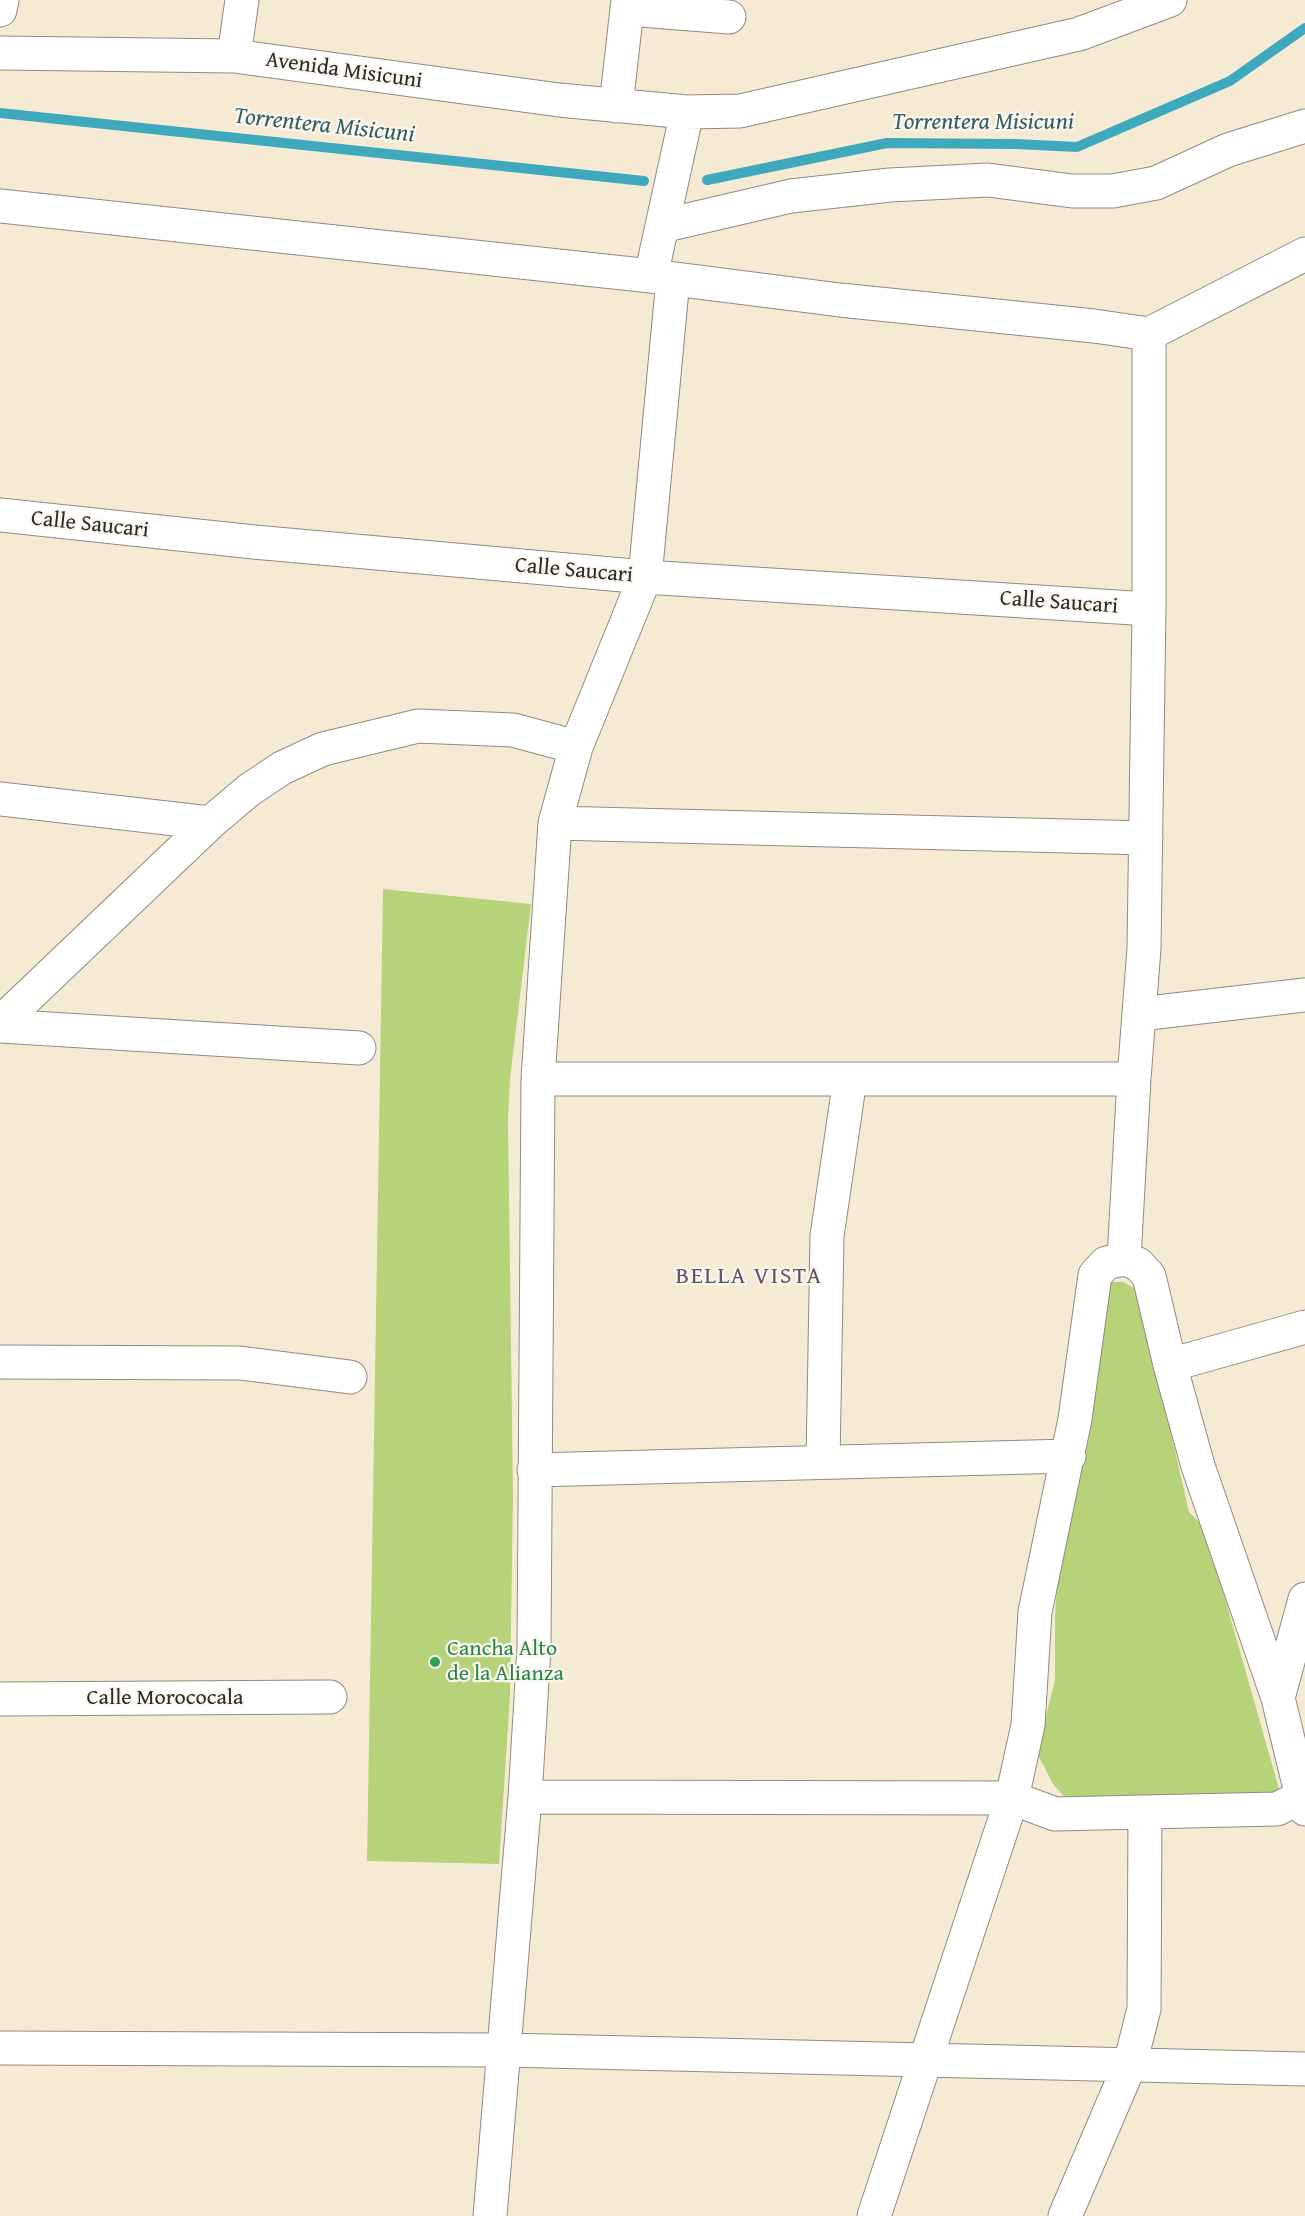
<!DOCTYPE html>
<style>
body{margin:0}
canvas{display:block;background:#f5ebd5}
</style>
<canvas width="1305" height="2216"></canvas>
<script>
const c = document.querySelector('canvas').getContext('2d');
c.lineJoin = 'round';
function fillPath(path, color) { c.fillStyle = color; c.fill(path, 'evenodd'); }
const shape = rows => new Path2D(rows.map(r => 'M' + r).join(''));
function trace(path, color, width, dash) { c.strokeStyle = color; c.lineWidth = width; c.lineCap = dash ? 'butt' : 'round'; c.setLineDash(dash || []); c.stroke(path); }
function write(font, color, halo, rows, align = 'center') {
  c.font = font + ' "Gentium Book Plus",serif'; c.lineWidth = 4.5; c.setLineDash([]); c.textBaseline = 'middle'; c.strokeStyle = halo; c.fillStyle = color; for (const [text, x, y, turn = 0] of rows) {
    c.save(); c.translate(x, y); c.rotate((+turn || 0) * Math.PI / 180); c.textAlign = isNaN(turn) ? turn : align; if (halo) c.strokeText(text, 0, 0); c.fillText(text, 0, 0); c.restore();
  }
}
fillPath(shape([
 [383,889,531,904,510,1079,508,1119,513,1495,510,1695,499,1864,367,1861],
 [1112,1282,1123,1282,1134,1288,1140,1298,1189,1512,1205,1528,1281,1796,1069,1802,1053,1784,1037,1753,1055,1680,1055,1618,1057,1584,1089,1437,1101,1300,1104,1291]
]), '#b7d379');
trace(shape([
 [0,113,644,181],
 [707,180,887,143,1016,144,1077,147,1230,81,1305,28]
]), '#3ea9bd', 10);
const minor = shape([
 [628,9,729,17],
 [0,10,2,0],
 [0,53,234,56,559,100,687,112,740,111,1079,34,1170,0],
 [234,56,242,0],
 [616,106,628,0],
 [0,206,651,276,840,300,1094,326,1149,334,1305,254],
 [662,226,791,196,890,185,988,180,1072,191,1113,191,1156,183,1228,150,1305,126],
 [651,276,687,112],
 [0,515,254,542,645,577,1149,609],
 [0,799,210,823],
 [555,823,1146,838],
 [1140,1014,1305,995],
 [0,1023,210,823,249,790,282,768,323,749,418,726,513,730,576,747],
 [0,1026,359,1048],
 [538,1079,1134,1079],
 [1124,1259,1134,1079,1144,948,1149,609,1149,334],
 [0,1362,240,1363,350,1377],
 [1170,1365,1305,1327],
 [823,1462,827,1236,850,1079],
 [534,1470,1069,1456],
 [1278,1698,1305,1599],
 [0,1699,330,1697],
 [525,1797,1012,1798,1055,1814,1277,1809,1305,1795],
 [0,2048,504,2050,1305,2069],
 [490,2216,525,1797,534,1648,538,1079,555,823,576,747,645,577,673,279],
 [874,2216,1012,1798,1028,1725,1035,1612,1075,1419,1095,1275,1106,1263,1124,1259,1138,1264,1149,1276,1170,1365,1198,1466,1278,1698,1305,1809],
 [1065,2216,1130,2064,1144,2009,1145,1812]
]);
trace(minor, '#908b80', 35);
trace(minor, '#fff', 33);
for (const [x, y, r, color] of [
 [435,1662,6,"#2e9e5b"]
]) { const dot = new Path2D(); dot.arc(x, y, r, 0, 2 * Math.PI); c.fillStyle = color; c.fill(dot); trace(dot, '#fbf7ec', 2); }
write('22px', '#2b2b2b', '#fbf7ec', [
 ["Avenida Misicuni",344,71,8],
 ["Calle Saucari",90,525,6],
 ["Calle Saucari",574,571,5],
 ["Calle Saucari",1059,603,4],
 ["Calle Morococala",165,1698]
]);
write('22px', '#27864d', '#fbf7ec', [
 ["Cancha Alto",447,1649],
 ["de la Alianza",447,1674]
], 'left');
write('italic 24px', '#335d65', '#fbf7ec', [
 ["Torrentera Misicuni",983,123],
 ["Torrentera Misicuni",324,126,6]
]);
c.letterSpacing = '1.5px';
write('24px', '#5d5465', '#fbf7ec', [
 ["BELLA VISTA",749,1277]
]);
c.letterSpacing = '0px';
</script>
